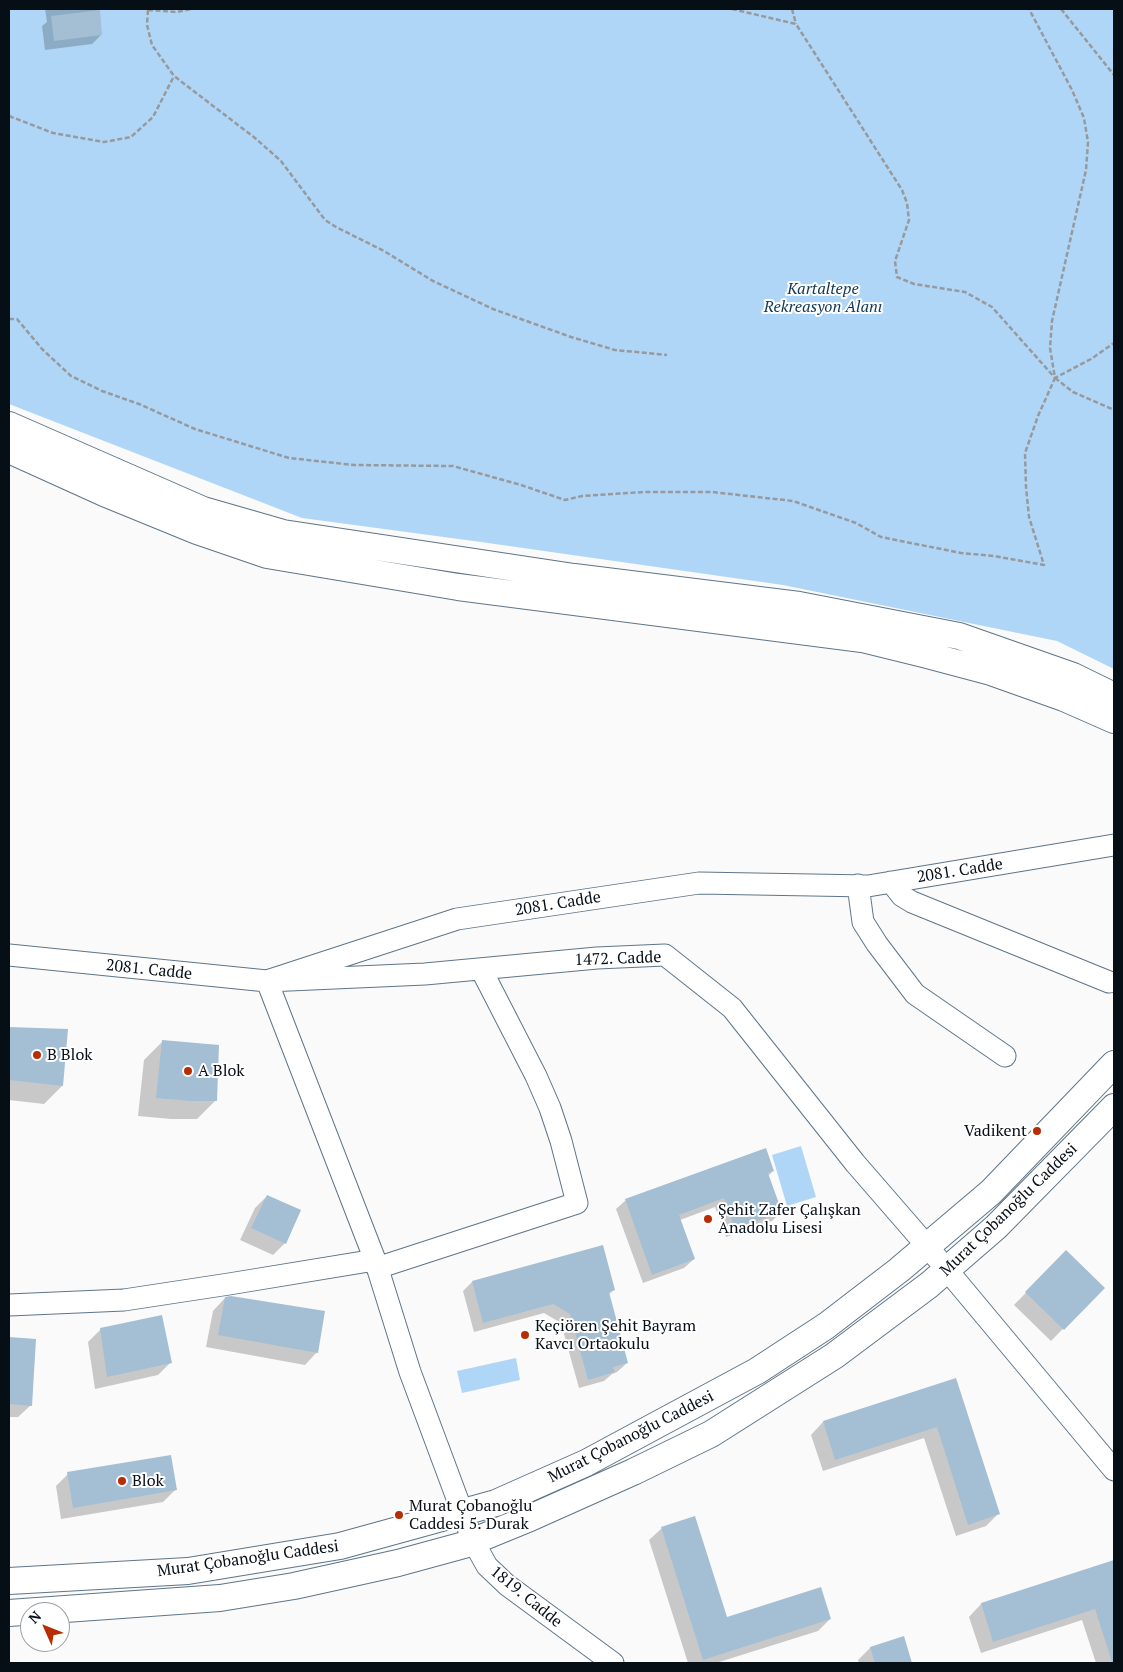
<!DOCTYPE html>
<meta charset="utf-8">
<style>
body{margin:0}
#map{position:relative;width:1123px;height:1672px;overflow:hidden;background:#fafafa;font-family:"PT Serif",serif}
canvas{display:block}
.frame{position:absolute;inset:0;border:10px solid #060e16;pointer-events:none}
.north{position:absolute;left:20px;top:1602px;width:50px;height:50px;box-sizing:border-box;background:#fff;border:1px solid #9b9fa2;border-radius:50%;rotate:314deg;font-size:14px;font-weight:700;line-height:20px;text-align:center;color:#060e16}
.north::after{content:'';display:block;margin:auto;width:18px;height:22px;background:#b72d04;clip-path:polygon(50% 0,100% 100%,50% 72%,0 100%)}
</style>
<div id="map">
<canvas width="1123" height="1672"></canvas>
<div class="frame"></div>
<div class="north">N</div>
</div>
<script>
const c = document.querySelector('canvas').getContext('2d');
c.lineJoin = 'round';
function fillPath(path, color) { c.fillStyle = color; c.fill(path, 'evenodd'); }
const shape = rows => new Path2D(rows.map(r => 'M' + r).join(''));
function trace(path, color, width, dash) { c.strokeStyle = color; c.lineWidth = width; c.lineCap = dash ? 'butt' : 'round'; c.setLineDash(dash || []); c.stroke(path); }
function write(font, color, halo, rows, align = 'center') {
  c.font = font + ' "PT Serif",serif'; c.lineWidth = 4; c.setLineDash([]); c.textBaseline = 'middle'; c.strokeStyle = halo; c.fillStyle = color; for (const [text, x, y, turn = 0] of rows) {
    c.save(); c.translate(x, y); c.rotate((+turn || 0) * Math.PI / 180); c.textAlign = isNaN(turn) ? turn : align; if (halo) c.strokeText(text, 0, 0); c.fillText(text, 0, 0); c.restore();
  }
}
fillPath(shape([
 [9,9,1114,9,1114,669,1057,641,783,585,481,542,302,518,9,404],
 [801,1146,816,1197,787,1206,772,1155],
 [516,1358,520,1380,462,1393,457,1371]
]), '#b0d6f7');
fillPath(shape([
 [45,9,98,9,101,35,92,44,45,50,42,26,47,22],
 [9,1028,67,1030,62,1086,44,1104,9,1100],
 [162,1042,216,1100,197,1119,171,1119,138,1116,144,1060],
 [773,1171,768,1176,781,1212,772,1221,726,1237,715,1207,680,1220,694,1259,684,1268,643,1283,616,1209,626,1200],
 [267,1196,285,1243,273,1255,240,1240,255,1208],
 [1066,1252,1103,1288,1051,1341,1014,1305],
 [472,1282,614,1290,608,1295,627,1363,617,1372,612,1374,604,1381,579,1388,561,1323,544,1313,474,1332,463,1291],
 [225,1298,317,1352,305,1365,206,1347,213,1311],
 [161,1317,170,1363,158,1375,95,1389,88,1342,100,1330],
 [9,1338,35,1340,31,1405,18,1417,9,1417],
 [955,1379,998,1514,986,1526,956,1536,924,1438,823,1471,811,1435,823,1422],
 [68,1474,175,1490,163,1502,61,1519,56,1486],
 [662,1528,726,1618,830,1619,818,1631,716,1663,688,1663,649,1540],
 [1113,1562,1114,1566,1114,1663,1096,1663,1082,1620,981,1653,969,1617,981,1604],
 [903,1638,911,1663,859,1663,858,1660,870,1648]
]), '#0003');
fillPath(shape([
 [100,10,102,35,54,41,51,16],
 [9,1027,68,1029,63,1086,9,1080],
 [162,1040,219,1045,217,1101,190,1101,156,1098],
 [766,1148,774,1171,768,1173,782,1212,735,1229,724,1198,679,1215,695,1259,652,1275,625,1199],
 [267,1195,301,1210,286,1244,251,1228],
 [603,1245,615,1290,609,1292,628,1363,613,1367,615,1372,588,1380,570,1314,553,1304,483,1323,472,1281],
 [1066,1250,1105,1288,1064,1330,1025,1292],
 [231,1296,325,1311,318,1353,218,1335,225,1297],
 [162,1315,172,1363,107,1377,100,1328],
 [9,1337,36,1339,32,1406,9,1404],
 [956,1378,1000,1514,968,1525,937,1427,835,1460,823,1421],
 [171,1455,177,1490,73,1508,67,1472],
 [695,1516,727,1617,821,1587,831,1619,703,1660,661,1527],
 [1114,1560,1114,1661,1112,1662,1095,1609,993,1642,981,1603],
 [904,1636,912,1663,875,1663,870,1647]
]), '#a4bed3');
const minor = shape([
 [891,882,902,896,912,902,1109,982],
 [858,885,863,922,877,944,915,994,1005,1056],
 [9,955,267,981,457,919,699,883,868,886,1114,845],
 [377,1268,577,1203,561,1141,550,1108,536,1076,481,969],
 [9,1305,124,1300,229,1284,375,1260],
 [613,1663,507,1585,487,1566,473,1541,410,1372,375,1260,267,981,425,974,597,958,665,955,732,1008,855,1163,927,1246,1114,1470]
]);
const major = shape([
 [9,425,203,510,283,533,574,577,799,605,959,636,1073,676,1114,696],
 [9,450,104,493,197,531,267,555,458,587,862,639,923,654,991,672,1064,698,1114,720],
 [9,1581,188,1571,340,1546,496,1503,586,1463,757,1371,826,1326,899,1270,991,1192,1114,1064],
 [9,1613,220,1598,294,1586,398,1563,464,1545,530,1518,633,1472,711,1434,834,1356,929,1285,996,1227,1114,1107]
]);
trace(minor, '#5e7589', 23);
trace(major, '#5e7589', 28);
trace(shape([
 [732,9,796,24,902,190,907,203,909,220,895,261,897,277,914,284,965,292,992,307,1055,378,1091,359,1114,343],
 [792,9,796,24],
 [1061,9,1114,75],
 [148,10,147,25,152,45,174,76,255,138,281,161,325,220,336,227,384,251,433,281,493,309,571,337,615,350,667,355],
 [148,10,177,12,191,9],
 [9,116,53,133,104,142,131,137,153,117,174,76],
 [9,319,17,319,42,349,71,376,102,391,139,404,195,429,289,458,354,465,453,466,521,485,565,500,582,496,644,492,712,492,793,501,856,523,881,537,961,553,994,556,1044,565,1029,517,1026,487,1025,453,1038,416,1055,378,1050,348,1052,321,1086,170,1088,142,1084,118,1072,90,1029,9],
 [1055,378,1073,392,1114,410]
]), '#96999d', 2.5, [5, 2.5]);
trace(minor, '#fff', 21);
trace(major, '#fff', 26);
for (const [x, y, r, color] of [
 [37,1055,5,"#b72d04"],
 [188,1071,5,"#b72d04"],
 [1037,1131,5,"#b72d04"],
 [708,1219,5,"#b72d04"],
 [525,1335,5,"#b72d04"],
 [122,1481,5,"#b72d04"],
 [399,1515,5,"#b72d04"]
]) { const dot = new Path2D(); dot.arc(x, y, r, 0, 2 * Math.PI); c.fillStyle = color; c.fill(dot); trace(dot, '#fff', 2); }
write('italic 16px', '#0f3754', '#fff', [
 ["Kartaltepe",823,289],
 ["Rekreasyon Alanı",823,307]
]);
write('16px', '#060e16', '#fff', [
 ["2081. Cadde",960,871,-9],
 ["2081. Cadde",558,904,-9],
 ["1472. Cadde",618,959,-2],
 ["2081. Cadde",149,970,6],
 ["Murat Çobanoğlu Caddesi",1009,1210,-44],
 ["Murat Çobanoğlu Caddesi",631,1437,-27],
 ["Murat Çobanoğlu Caddesi",248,1559,-8],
 ["1819. Cadde",526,1597,39]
]);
write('16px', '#060e16', '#fff', [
 ["B Blok",47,1055],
 ["A Blok",198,1071],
 ["Vadikent",1027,1131,"right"],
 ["Şehit Zafer Çalışkan",718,1210],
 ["Anadolu Lisesi",718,1228],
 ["Keçiören Şehit Bayram",535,1326],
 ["Kavcı Ortaokulu",535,1344],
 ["Blok",132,1481],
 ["Murat Çobanoğlu",409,1506],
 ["Caddesi 5. Durak",409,1524]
], 'left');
</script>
